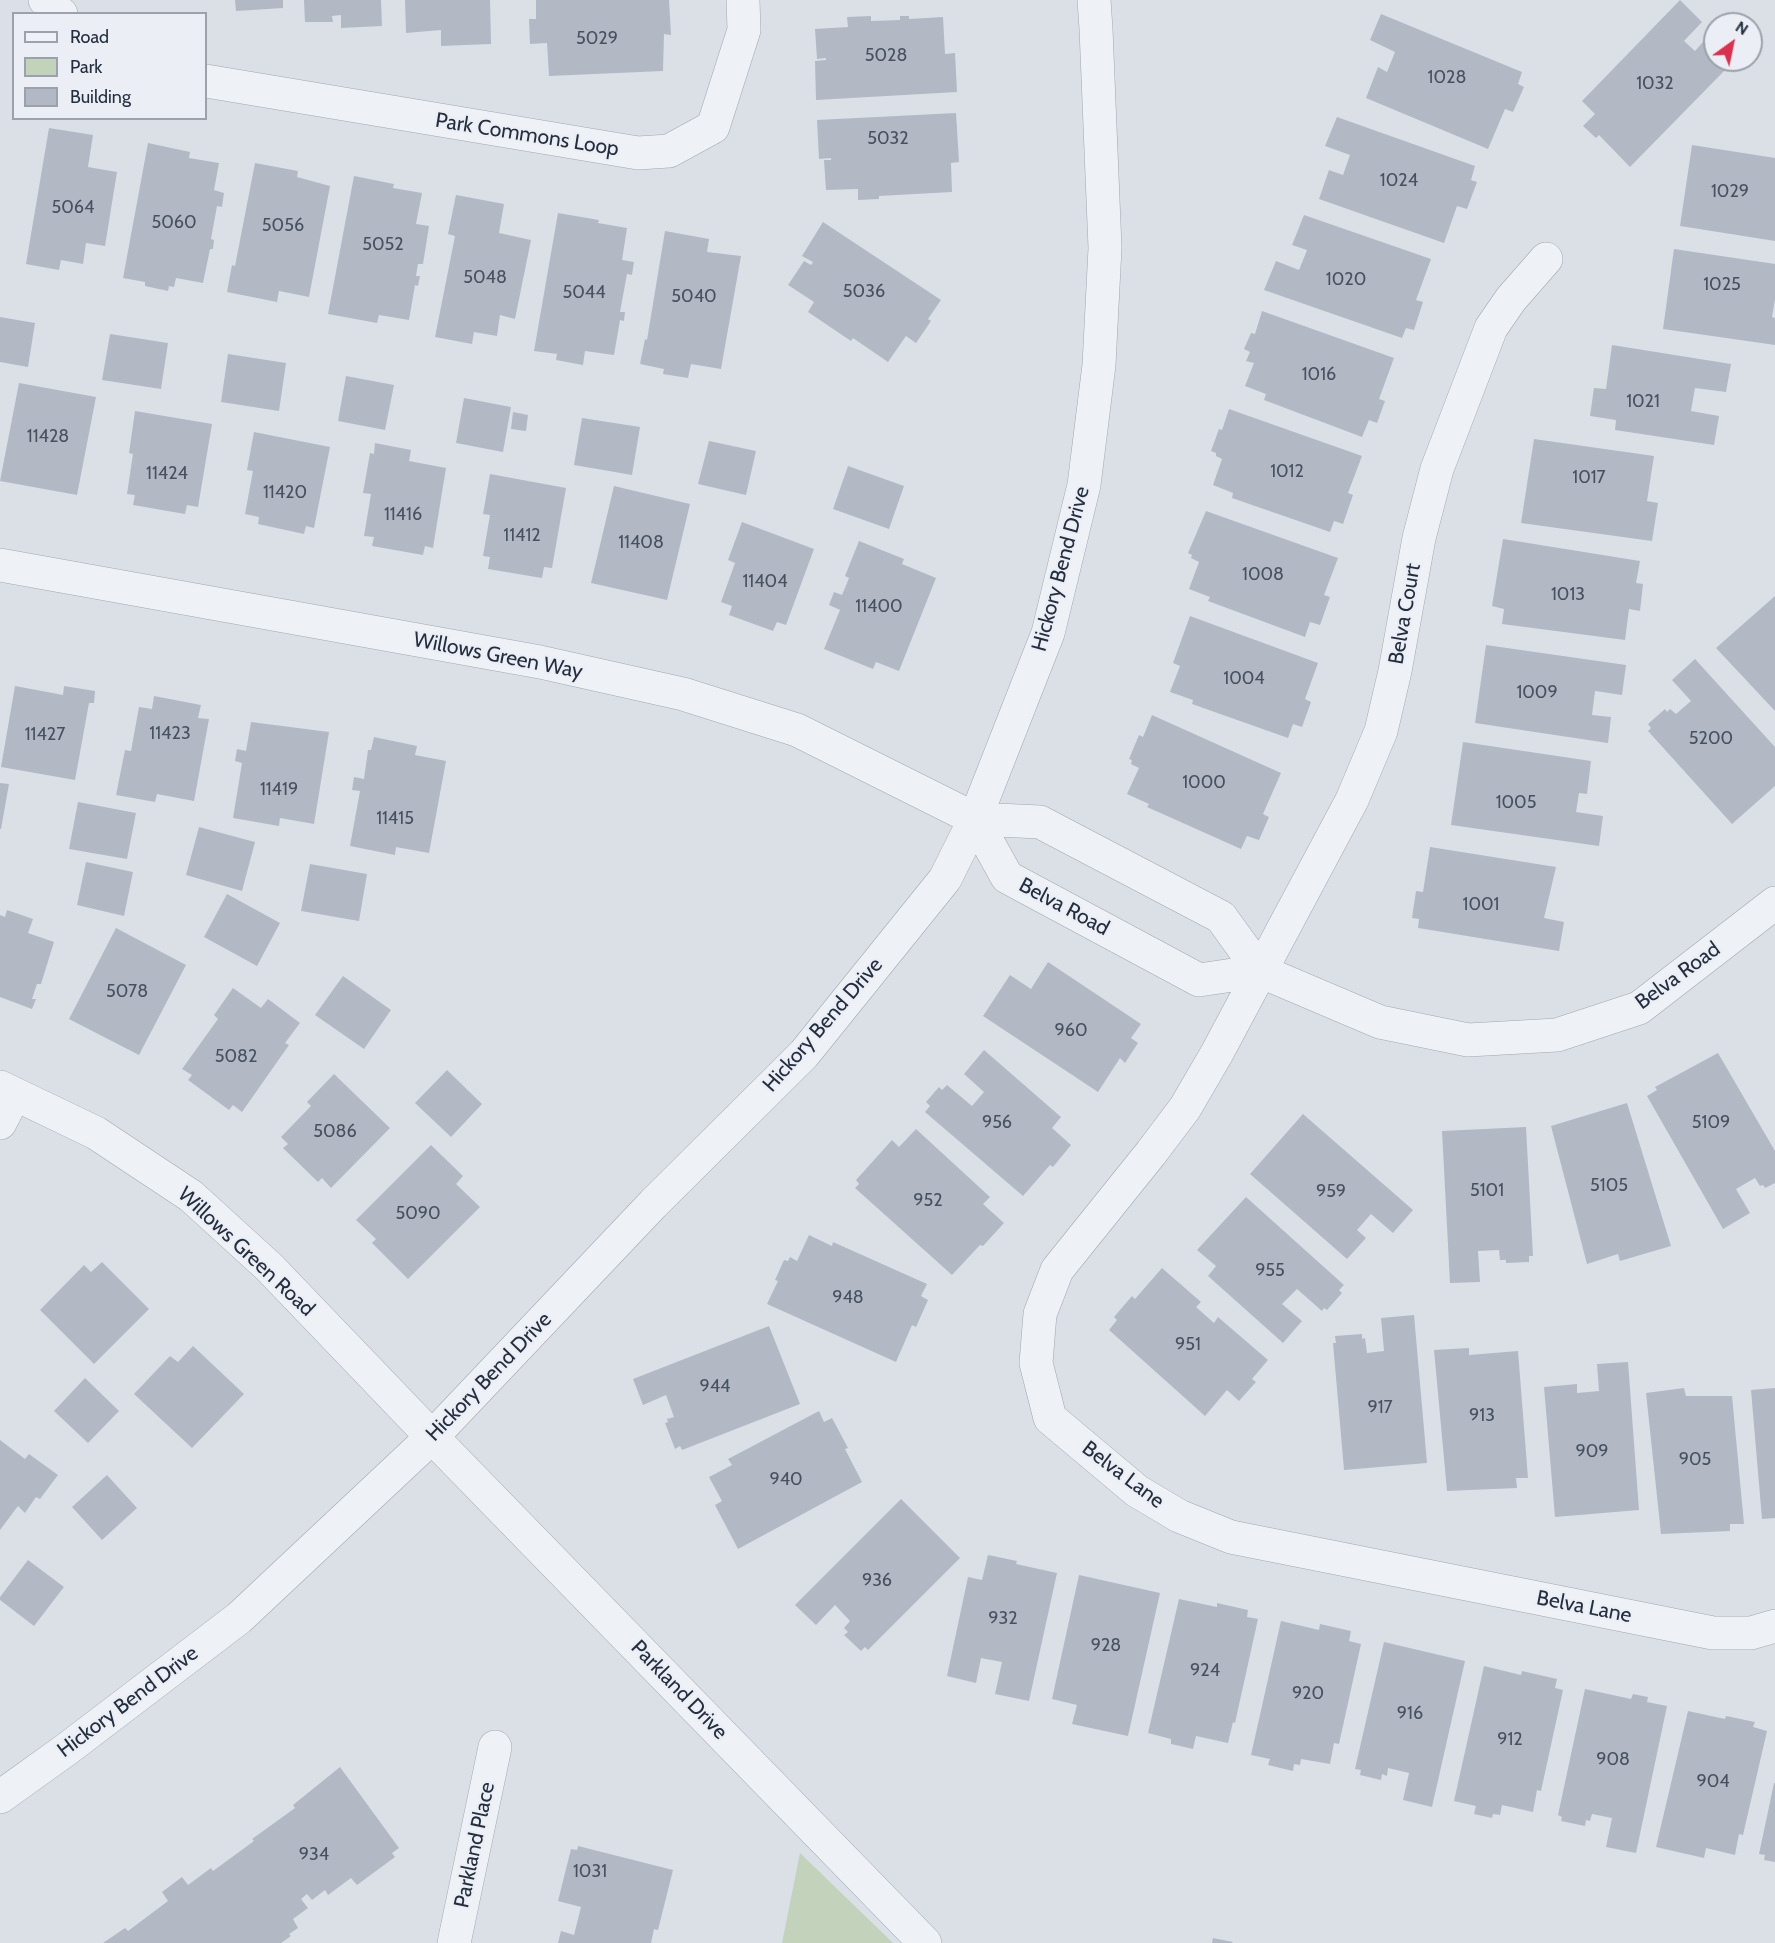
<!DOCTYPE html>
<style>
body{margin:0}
#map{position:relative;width:1775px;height:1943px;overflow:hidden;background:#dbe0e7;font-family:Cabin,sans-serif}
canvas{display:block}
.legend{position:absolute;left:12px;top:12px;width:195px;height:108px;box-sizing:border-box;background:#ebeff5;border:2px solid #9ba2ac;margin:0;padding:8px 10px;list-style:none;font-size:18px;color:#242e3f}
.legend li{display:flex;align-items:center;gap:12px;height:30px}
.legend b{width:30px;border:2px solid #9ba2ac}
.north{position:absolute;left:1703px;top:12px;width:60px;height:60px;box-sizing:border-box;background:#ebeff5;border:2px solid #9ba2ac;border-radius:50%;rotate:33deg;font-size:16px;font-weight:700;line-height:24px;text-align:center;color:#242e3f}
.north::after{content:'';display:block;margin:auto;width:21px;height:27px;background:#dc314e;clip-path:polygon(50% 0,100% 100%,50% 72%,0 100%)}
</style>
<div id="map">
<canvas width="1775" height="1943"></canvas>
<ul class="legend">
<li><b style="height:8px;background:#eef1f5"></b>Road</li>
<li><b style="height:16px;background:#c2d2bb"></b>Park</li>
<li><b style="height:16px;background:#b2b9c5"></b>Building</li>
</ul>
<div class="north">N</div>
</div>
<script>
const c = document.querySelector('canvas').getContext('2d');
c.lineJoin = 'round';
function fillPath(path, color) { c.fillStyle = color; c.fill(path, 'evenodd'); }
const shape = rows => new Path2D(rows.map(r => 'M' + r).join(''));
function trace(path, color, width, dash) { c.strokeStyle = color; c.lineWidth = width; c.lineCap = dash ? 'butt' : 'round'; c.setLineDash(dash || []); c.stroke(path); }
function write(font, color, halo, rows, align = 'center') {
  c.font = font + ' Cabin,sans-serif'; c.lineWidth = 4.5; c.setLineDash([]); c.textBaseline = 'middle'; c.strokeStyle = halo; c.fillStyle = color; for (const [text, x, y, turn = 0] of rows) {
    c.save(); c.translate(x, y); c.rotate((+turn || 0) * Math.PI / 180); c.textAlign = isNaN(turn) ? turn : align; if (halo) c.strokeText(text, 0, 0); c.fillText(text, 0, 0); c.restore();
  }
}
fillPath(shape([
 [800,1853,893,1943,782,1943]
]), '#c2d2bb');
fillPath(shape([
 [235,0,283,0,283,8,236,11],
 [304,0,381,0,382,26,341,28,341,15,332,16,333,22,305,22],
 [405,0,490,0,491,44,441,46,441,30,406,33],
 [536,0,669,0,671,35,664,34,663,71,549,76,547,43,530,44,529,19,536,19],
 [1680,0,1702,22,1684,41,1695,51,1703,42,1715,54,1715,60,1721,60,1728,67,1630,167,1599,135,1596,138,1583,126,1595,114,1582,101],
 [1381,14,1522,72,1518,84,1524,87,1513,112,1505,109,1488,149,1366,98,1378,67,1387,72,1395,52,1370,40],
 [871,16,871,21,900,20,900,16,909,16,909,19,943,17,945,54,955,53,957,92,816,100,815,61,826,60,826,58,817,59,815,29,848,27,847,17],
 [956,113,959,162,951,163,952,192,879,196,879,199,858,200,858,189,826,190,824,160,831,160,831,158,819,159,817,120],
 [1337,117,1475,166,1471,180,1477,182,1467,209,1457,206,1444,243,1319,199,1329,170,1343,175,1350,155,1325,146],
 [49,128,93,135,88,167,117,172,105,246,86,243,83,264,61,260,59,270,26,264],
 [148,143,190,152,189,158,219,163,214,190,224,193,222,207,217,206,211,239,214,240,213,249,210,249,203,283,176,278,174,287,169,286,168,291,145,286,145,282,123,278],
 [1692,145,1775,158,1775,241,1680,226],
 [255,163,298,171,297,177,330,186,309,297,279,291,277,302,227,292,232,265,235,266],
 [354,176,394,184,393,188,422,193,416,224,429,226,423,264,418,264,416,276,420,276,418,286,415,285,409,320,379,315,377,323,328,314],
 [456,195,504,204,499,233,531,240,515,319,500,315,497,336,474,332,472,344,435,337,455,236,448,234],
 [558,213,599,220,598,223,627,228,622,260,634,262,632,275,627,274,620,312,625,312,624,321,620,320,614,355,585,351,583,365,556,360,557,354,534,351],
 [1304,215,1431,259,1416,300,1423,302,1414,330,1406,328,1402,338,1264,290,1276,261,1299,270,1307,250,1292,245],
 [823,222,941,300,928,319,931,321,916,343,906,336,888,362,853,338,851,341,808,312,814,302,788,285,804,261,811,265,813,262,802,256],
 [665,231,709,239,707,252,741,256,721,369,691,364,688,378,663,374,664,369,640,364,645,339,647,340],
 [1674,249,1775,264,1775,299,1772,317,1775,318,1775,345,1663,329],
 [1262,311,1394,358,1379,399,1385,401,1377,423,1369,420,1362,437,1264,400,1266,394,1245,386,1254,363,1246,361,1250,352,1244,349,1251,333,1255,334],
 [0,317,35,323,28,367,0,362],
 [110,334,168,343,161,389,102,380],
 [1612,345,1731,364,1726,392,1695,388,1691,411,1719,416,1714,445,1615,430,1616,420,1590,416,1594,388,1606,389],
 [228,354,286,363,279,411,221,402],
 [346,376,394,385,385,430,338,421],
 [19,383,96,397,77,495,0,481],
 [464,398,511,407,503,452,456,443],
 [1229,409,1362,456,1348,493,1353,495,1343,524,1334,521,1330,532,1232,498,1233,493,1213,485,1222,459,1216,456,1216,453,1211,451,1219,429,1222,430],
 [135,411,212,424,198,507,187,505,185,514,133,505,135,495,127,494,133,454,129,453],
 [513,412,528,415,526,431,511,429],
 [582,418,640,427,632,475,574,465],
 [254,432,330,447,314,528,306,526,304,534,258,524,259,517,245,514,253,471,247,470],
 [1534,439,1654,456,1647,501,1658,503,1652,541,1521,523],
 [709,441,756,451,746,495,698,484],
 [375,443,411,450,409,461,446,468,433,548,425,546,423,555,372,546,374,537,364,536,371,494,363,493,370,453,374,454],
 [848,466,904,486,889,529,833,509],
 [490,474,566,488,552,568,544,567,542,578,488,569,490,557,483,556,490,515,483,514],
 [614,486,690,504,667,600,591,583],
 [1206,511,1338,558,1324,595,1330,597,1320,625,1310,622,1305,637,1208,601,1210,597,1189,589,1199,562,1191,558,1192,555,1188,553],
 [742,522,814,549,786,625,777,622,773,631,729,615,732,606,721,602,735,563,728,560],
 [1503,539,1640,561,1636,583,1643,584,1640,611,1629,609,1625,640,1502,624,1504,609,1492,606],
 [859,541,904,559,902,564,936,578,899,671,876,662,873,669,824,649,840,610,829,605,834,592,842,595,849,578,845,576],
 [1775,596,1775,711,1716,648],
 [1190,616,1318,663,1305,699,1311,702,1302,727,1293,724,1288,738,1192,704,1193,700,1170,692,1180,666,1173,663],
 [1486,645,1626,665,1622,695,1595,691,1592,715,1611,717,1608,743,1475,723],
 [1695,659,1775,747,1775,786,1732,824,1648,731,1651,728,1648,724,1665,709,1667,712,1670,709,1676,714,1691,701,1672,680],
 [15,686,63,695,64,686,95,691,94,703,89,703,75,780,1,767],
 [154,696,201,705,198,718,209,719,194,801,157,794,155,802,116,795,125,750,131,751,139,707,152,709],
 [1152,715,1281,773,1263,814,1269,817,1259,840,1247,836,1241,849,1147,807,1149,804,1127,794,1139,768,1131,764,1132,760,1129,759,1139,735,1143,737],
 [251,722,329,732,314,824,280,818,279,826,233,818,242,763,235,761,237,749,246,751],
 [374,737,417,746,415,755,446,761,429,853,396,847,395,855,350,846,360,791,352,790,354,777,364,779,368,750,371,750],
 [1463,742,1591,761,1587,794,1579,793,1576,812,1603,816,1599,846,1451,825],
 [0,783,9,784,1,829,0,829],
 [78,802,136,813,127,859,69,849],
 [199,827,255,842,242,891,186,875],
 [1430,847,1556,867,1544,918,1564,922,1559,951,1418,928,1419,919,1412,918,1416,891,1423,892],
 [86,862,133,872,124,916,77,905],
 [310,864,367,874,359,921,301,911],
 [227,894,280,923,257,966,204,937],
 [7,910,33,919,28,933,54,942,41,984,37,984,32,999,36,999,32,1009,0,997,0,915,5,917],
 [116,928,186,965,139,1055,69,1019],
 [1048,962,1141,1024,1131,1038,1138,1043,1125,1063,1120,1058,1098,1092,983,1016,1010,975,1031,989],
 [343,976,391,1010,364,1049,315,1015],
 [233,988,261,1008,268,999,300,1023,285,1043,289,1045,242,1112,233,1105,229,1110,188,1080,192,1075,182,1069,218,1019,214,1015],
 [984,1050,1061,1117,1052,1128,1071,1145,1053,1167,1050,1165,1023,1196,925,1112,930,1106,926,1102,939,1087,942,1090,947,1085,972,1106,984,1092,964,1074],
 [1718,1053,1775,1151,1775,1183,1765,1188,1763,1185,1760,1186,1755,1178,1736,1189,1750,1213,1723,1229,1647,1096,1657,1090,1655,1087],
 [447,1070,482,1104,451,1137,415,1103],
 [334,1074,390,1128,331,1188,322,1178,318,1182,283,1148,288,1144,281,1137,311,1106,307,1102],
 [1627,1103,1671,1246,1620,1261,1618,1254,1587,1264,1551,1126],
 [1303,1114,1413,1210,1393,1233,1371,1214,1357,1230,1366,1238,1347,1259,1250,1174],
 [1526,1127,1533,1256,1529,1256,1529,1262,1506,1263,1506,1260,1500,1260,1499,1250,1478,1251,1480,1282,1450,1283,1442,1131],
 [916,1129,990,1197,983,1204,1004,1223,983,1246,980,1245,952,1275,855,1188,859,1184,856,1180,892,1140,899,1147],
 [431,1145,463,1176,456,1184,480,1207,408,1279,372,1243,376,1239,356,1220],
 [1246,1197,1344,1285,1339,1290,1342,1293,1327,1310,1324,1308,1322,1311,1297,1289,1282,1304,1302,1321,1283,1343,1208,1276,1216,1266,1197,1250],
 [809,1235,832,1246,833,1242,927,1284,921,1296,928,1300,916,1327,912,1325,896,1362,767,1304,778,1281,775,1280,784,1260,788,1261,790,1257,797,1261],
 [102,1262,149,1309,94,1364,40,1310,84,1265,91,1272],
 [1162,1268,1201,1302,1196,1307,1214,1323,1218,1317,1268,1360,1252,1379,1256,1382,1239,1401,1227,1390,1205,1416,1109,1330,1117,1320,1114,1317,1132,1296,1135,1299],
 [1414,1315,1427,1463,1344,1470,1333,1343,1336,1343,1335,1336,1362,1334,1362,1339,1365,1338,1367,1353,1384,1351,1381,1318],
 [769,1326,800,1404,682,1450,680,1446,675,1449,665,1423,668,1422,667,1419,674,1417,666,1395,643,1405,633,1379],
 [193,1346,244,1394,192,1448,134,1394,170,1356,178,1362],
 [1469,1348,1469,1355,1518,1351,1528,1478,1516,1478,1517,1488,1447,1491,1434,1350],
 [1628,1362,1639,1510,1555,1517,1544,1387,1577,1384,1577,1393,1599,1391,1597,1364],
 [85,1378,119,1411,88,1443,54,1411],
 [1684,1388,1686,1396,1732,1396,1744,1524,1730,1524,1730,1531,1661,1534,1646,1393],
 [1775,1388,1775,1518,1762,1519,1751,1390],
 [819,1411,824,1422,832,1418,848,1448,845,1449,862,1482,738,1549,715,1505,722,1501,709,1477,732,1465,728,1459],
 [0,1440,25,1459,29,1454,58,1475,40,1499,36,1497,25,1513,18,1506,0,1530],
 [107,1475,137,1508,102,1540,72,1507],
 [901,1499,960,1558,868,1650,865,1647,861,1651,844,1635,848,1632,844,1628,850,1621,835,1605,816,1625,795,1605],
 [988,1555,1017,1561,1016,1564,1057,1573,1029,1701,995,1694,1002,1662,981,1658,976,1683,947,1676,968,1577,982,1580],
 [28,1560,64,1587,34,1626,0,1600,0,1597],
 [1079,1575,1160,1593,1128,1736,1072,1724,1077,1705,1052,1699],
 [1179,1599,1217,1607,1217,1603,1248,1610,1247,1617,1258,1619,1235,1723,1233,1722,1228,1743,1196,1736,1193,1749,1171,1744,1171,1739,1148,1733],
 [1281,1621,1319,1630,1320,1624,1351,1631,1349,1641,1361,1644,1339,1744,1334,1743,1330,1764,1301,1759,1300,1765,1294,1764,1293,1771,1268,1765,1270,1759,1251,1755],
 [1384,1642,1465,1661,1432,1807,1403,1800,1409,1773,1388,1768,1387,1776,1382,1774,1381,1780,1360,1775,1361,1770,1355,1769],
 [1484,1666,1521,1675,1522,1671,1557,1679,1555,1688,1563,1690,1541,1791,1537,1790,1533,1812,1502,1805,1500,1815,1493,1814,1492,1818,1474,1814,1476,1806,1454,1801],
 [1585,1689,1631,1699,1633,1694,1648,1697,1647,1702,1667,1706,1636,1853,1606,1847,1612,1818,1592,1814,1590,1821,1586,1820,1585,1826,1561,1821,1562,1817,1558,1815],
 [1688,1711,1725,1719,1726,1716,1755,1722,1753,1727,1767,1731,1743,1835,1739,1834,1735,1855,1706,1848,1704,1858,1656,1847],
 [340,1767,399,1848,392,1853,395,1857,357,1885,351,1878,328,1895,325,1890,312,1900,307,1894,301,1899,308,1908,293,1919,298,1928,289,1934,291,1936,281,1943,103,1943,125,1928,128,1931,168,1901,162,1892,182,1877,188,1885,211,1868,213,1871,254,1841,252,1839,295,1808,293,1805],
 [1774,1783,1775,1783,1775,1862,1764,1860,1765,1855,1759,1854],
 [578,1846,673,1870,658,1930,654,1929,651,1943,558,1943,561,1931,574,1935,581,1907,558,1901,571,1849,577,1850],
 [1213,1938,1233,1942,1232,1943,1212,1943]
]), '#b2b9c5');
const minor = shape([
 [45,0,61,14],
 [206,81,638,153,669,151,713,127,744,30,743,0],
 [1546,259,1511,299,1491,328,1437,469,1419,538,1395,671,1381,731,1352,800,1217,1053,1185,1108,1151,1153,1057,1270,1040,1314,1036,1363,1050,1418,1137,1491,1179,1516,1231,1537,1713,1633,1751,1633,1775,1626],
 [0,565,540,662,683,694,797,730,975,819,1040,822,1221,917,1260,971],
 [975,819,1007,877,1199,980,1260,971,1380,1022,1468,1040,1557,1035,1639,1008,1775,903],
 [0,1087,96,1133,191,1196,269,1267,432,1437,925,1943],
 [0,1123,15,1094],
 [0,1797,67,1749,239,1618,432,1437,653,1204,804,1054,945,879,975,819,1048,633,1084,485,1099,365,1105,248,1096,29,1094,0],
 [454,1943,495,1747]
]);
trace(minor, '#a0a7b1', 34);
trace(minor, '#eef1f5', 33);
write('18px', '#485160', null, [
 ["5029",597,39],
 ["5028",886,56],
 ["1028",1447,78],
 ["1032",1655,84],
 ["5032",888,139],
 ["1024",1399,181],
 ["1029",1730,192],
 ["5064",73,208],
 ["5060",174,223],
 ["5056",283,226],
 ["5052",383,245],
 ["5048",485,278],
 ["1020",1346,280],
 ["1025",1722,285],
 ["5036",864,292],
 ["5044",584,293],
 ["5040",694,297],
 ["1016",1319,375],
 ["1021",1643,402],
 ["11428",48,437],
 ["1012",1287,472],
 ["11424",167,474],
 ["1017",1589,478],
 ["11420",285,493],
 ["11416",403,515],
 ["11412",522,536],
 ["11408",641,543],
 ["1008",1263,575],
 ["11404",765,582],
 ["1013",1568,595],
 ["11400",879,607],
 ["1004",1244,679],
 ["1009",1537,693],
 ["11423",170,734],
 ["11427",45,735],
 ["5200",1711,739],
 ["1000",1204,783],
 ["11419",279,790],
 ["1005",1516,803],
 ["11415",395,819],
 ["1001",1481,905],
 ["5078",127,992],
 ["960",1071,1031],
 ["5082",236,1057],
 ["956",997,1123],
 ["5109",1711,1123],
 ["5086",335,1132],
 ["5105",1609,1186],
 ["5101",1487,1191],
 ["959",1331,1192],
 ["952",928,1201],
 ["5090",418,1214],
 ["955",1270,1271],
 ["948",848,1298],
 ["951",1188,1345],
 ["944",715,1387],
 ["917",1380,1408],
 ["913",1482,1416],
 ["909",1592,1452],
 ["905",1695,1460],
 ["940",786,1480],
 ["936",877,1581],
 ["932",1003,1619],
 ["928",1106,1646],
 ["924",1205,1671],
 ["920",1308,1694],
 ["916",1410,1714],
 ["912",1510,1740],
 ["908",1613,1760],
 ["904",1713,1782],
 ["934",314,1855],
 ["1031",590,1872]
]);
write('21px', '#242e3f', '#ebeff5', [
 ["Park Commons Loop",527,135,9],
 ["Hickory Bend Drive",1061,569,-75],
 ["Belva Court",1405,614,-80],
 ["Willows Green Way",498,656,11],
 ["Belva Road",1064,907,28],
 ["Belva Road",1678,976,-36],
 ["Hickory Bend Drive",823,1025,-49],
 ["Willows Green Road",246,1252,43],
 ["Hickory Bend Drive",489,1377,-46],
 ["Belva Lane",1123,1475,37],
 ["Belva Lane",1584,1607,11],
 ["Parkland Drive",679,1690,46],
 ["Hickory Bend Drive",128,1702,-37],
 ["Parkland Place",475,1845,-78]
]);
</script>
